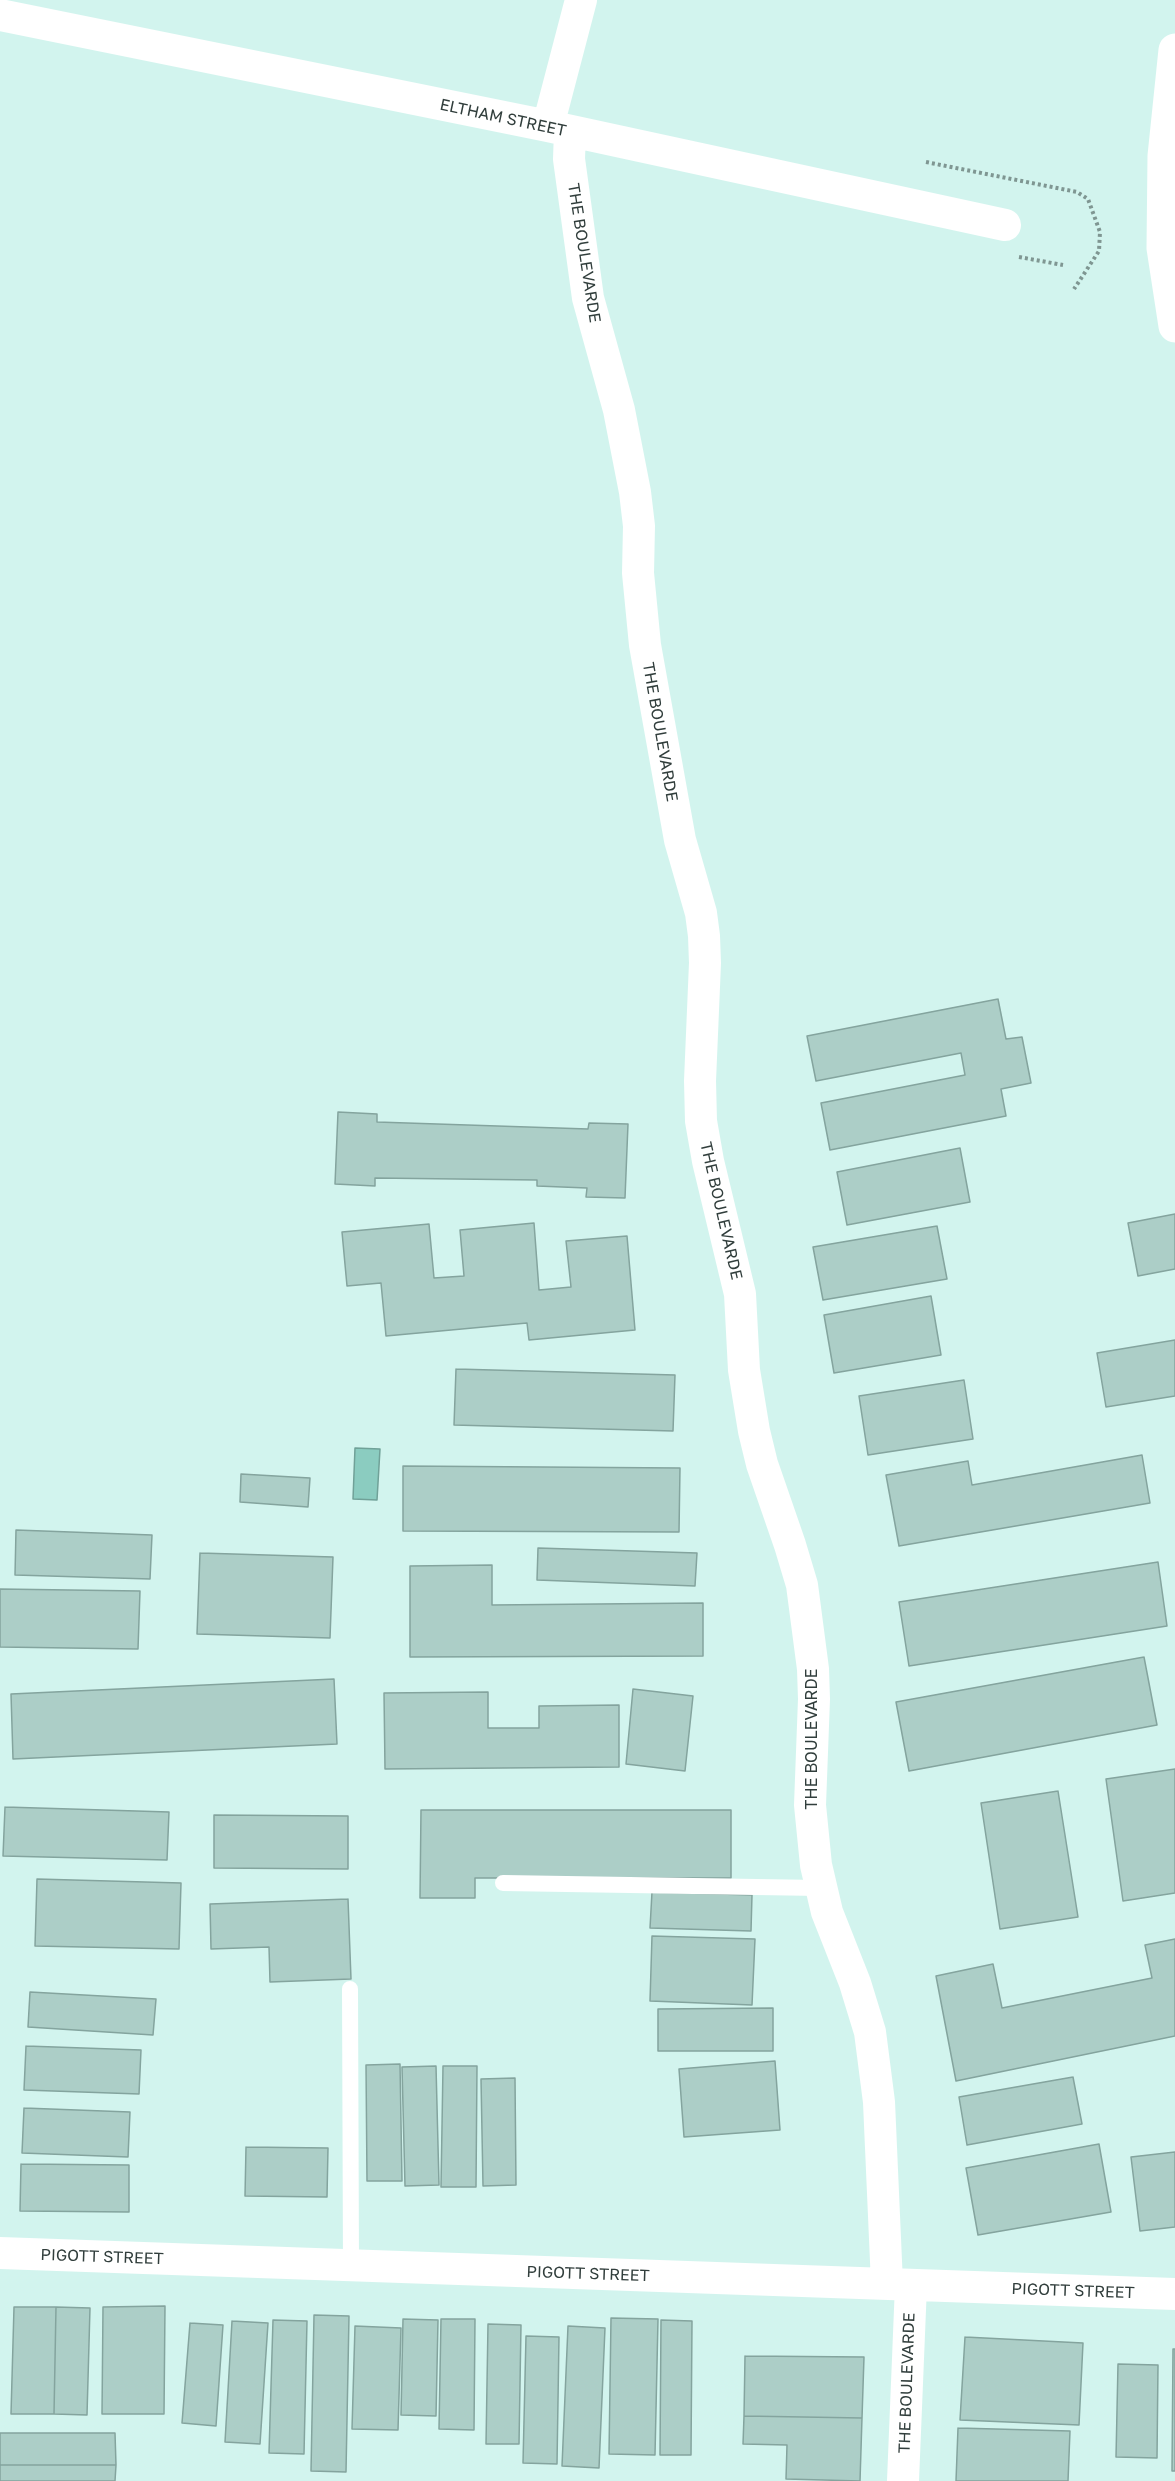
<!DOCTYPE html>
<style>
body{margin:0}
canvas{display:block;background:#d2f4ee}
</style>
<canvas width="1175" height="2481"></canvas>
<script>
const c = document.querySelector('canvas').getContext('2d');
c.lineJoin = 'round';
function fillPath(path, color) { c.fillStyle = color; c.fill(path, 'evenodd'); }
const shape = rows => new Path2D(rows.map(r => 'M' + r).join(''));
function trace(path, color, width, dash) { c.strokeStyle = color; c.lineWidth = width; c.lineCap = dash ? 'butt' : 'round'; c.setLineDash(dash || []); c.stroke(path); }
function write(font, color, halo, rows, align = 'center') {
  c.font = font + ' "Golos Text",sans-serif'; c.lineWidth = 6; c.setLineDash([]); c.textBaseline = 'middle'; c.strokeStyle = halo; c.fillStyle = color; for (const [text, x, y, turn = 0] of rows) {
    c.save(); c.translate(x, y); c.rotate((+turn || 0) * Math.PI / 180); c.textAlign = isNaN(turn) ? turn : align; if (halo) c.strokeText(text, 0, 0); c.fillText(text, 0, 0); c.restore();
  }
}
const water = shape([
 [355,1448,380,1449,377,1500,353,1499,355,1448]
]);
fillPath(water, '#8bccc0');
trace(water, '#70a198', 1.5);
const building = shape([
 [998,999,1006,1039,1022,1037,1031,1083,1001,1089,1006,1116,830,1150,821,1103,965,1075,961,1053,816,1081,807,1036,998,999],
 [338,1112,377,1114,377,1122,588,1129,589,1123,628,1124,625,1198,586,1197,587,1188,537,1186,537,1180,375,1178,375,1186,335,1184,338,1112],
 [960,1148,970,1202,847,1225,837,1172,960,1148],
 [1175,1214,1175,1269,1138,1276,1128,1223,1175,1214],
 [534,1223,539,1290,571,1287,566,1241,627,1236,635,1330,529,1340,527,1323,386,1336,381,1283,347,1286,342,1232,429,1224,434,1278,464,1276,460,1230,534,1223],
 [937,1226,947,1279,823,1300,813,1247,937,1226],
 [931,1296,941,1355,834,1373,824,1315,931,1296],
 [1175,1340,1175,1396,1106,1407,1097,1353,1175,1340],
 [456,1369,675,1375,673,1431,454,1425,456,1369],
 [964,1380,973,1439,868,1455,859,1396,964,1380],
 [1142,1455,1150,1503,899,1546,886,1475,968,1461,972,1485,1142,1455],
 [403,1466,680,1468,679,1532,403,1531,403,1466],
 [241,1474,310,1478,308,1507,240,1502,241,1474],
 [16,1530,152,1535,150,1579,15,1575,16,1530],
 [538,1548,697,1553,695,1586,537,1580,538,1548],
 [200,1553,333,1557,330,1638,197,1634,200,1553],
 [1158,1562,1167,1626,909,1666,899,1602,1158,1562],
 [492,1565,492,1605,703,1603,703,1656,410,1657,410,1566,492,1565],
 [0,1589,140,1591,138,1649,0,1647,0,1589],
 [1144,1657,1157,1725,909,1771,896,1702,1144,1657],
 [334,1679,337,1744,13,1759,11,1694,334,1679],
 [633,1689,693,1696,685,1771,626,1764,633,1689],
 [488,1692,488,1728,539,1728,539,1706,619,1705,619,1767,385,1769,384,1693,488,1692],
 [1175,1769,1175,1893,1123,1901,1106,1779,1175,1769],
 [1058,1791,1078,1917,1000,1929,981,1803,1058,1791],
 [5,1807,169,1812,167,1860,3,1856,5,1807],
 [421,1810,731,1810,731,1878,475,1878,475,1898,420,1898,421,1810],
 [214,1815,348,1816,348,1869,214,1868,214,1815],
 [37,1879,181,1883,179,1949,35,1946,37,1879],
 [652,1892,752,1895,751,1931,650,1928,652,1892],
 [348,1899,351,1979,270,1982,269,1947,211,1949,210,1904,348,1899],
 [652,1936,755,1939,752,2005,650,2001,652,1936],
 [1175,1939,1175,2036,956,2081,936,1976,993,1964,1002,2008,1152,1978,1145,1945,1175,1939],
 [30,1992,156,1999,153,2035,28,2027,30,1992],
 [773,2008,773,2051,658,2051,658,2009,773,2008],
 [26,2046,141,2050,139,2094,24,2090,26,2046],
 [775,2061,780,2130,684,2137,679,2069,775,2061],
 [400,2064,402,2181,367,2181,366,2065,400,2064],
 [436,2066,439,2185,405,2186,402,2067,436,2066],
 [443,2066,477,2066,476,2187,441,2187,443,2066],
 [1073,2077,1082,2124,967,2145,959,2097,1073,2077],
 [515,2078,516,2185,483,2186,481,2079,515,2078],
 [24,2108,130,2112,128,2157,22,2153,24,2108],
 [1099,2144,1111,2212,978,2235,966,2168,1099,2144],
 [246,2147,328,2148,327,2197,245,2196,246,2147],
 [1175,2152,1175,2227,1140,2231,1131,2157,1175,2152],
 [21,2164,129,2165,129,2212,20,2211,21,2164],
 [165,2306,164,2414,102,2414,103,2307,165,2306],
 [14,2307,56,2307,54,2414,11,2414,14,2307],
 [56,2307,90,2308,87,2415,54,2414,56,2307],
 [314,2315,349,2316,346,2472,311,2471,314,2315],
 [611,2318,658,2319,655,2455,609,2454,611,2318],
 [403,2319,438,2320,436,2416,401,2415,403,2319],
 [441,2319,475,2319,474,2430,439,2429,441,2319],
 [273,2320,307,2321,304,2454,269,2453,273,2320],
 [661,2320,692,2321,691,2455,660,2455,661,2320],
 [232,2321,268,2323,260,2444,225,2442,232,2321],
 [190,2323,223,2325,216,2426,182,2423,190,2323],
 [488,2324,521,2325,519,2444,486,2444,488,2324],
 [355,2326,401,2328,398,2430,352,2429,355,2326],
 [568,2326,605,2328,599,2468,562,2466,568,2326],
 [526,2336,559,2337,557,2464,523,2463,526,2336],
 [965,2337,1083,2343,1079,2425,960,2420,965,2337],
 [1173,2349,1175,2349,1175,2471,1172,2471,1173,2349],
 [745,2356,864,2357,862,2418,744,2416,745,2356],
 [1118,2364,1158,2365,1157,2458,1116,2457,1118,2364],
 [744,2416,862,2418,860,2481,786,2479,787,2445,743,2444,744,2416],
 [958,2428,1070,2431,1068,2481,956,2481,958,2428],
 [0,2433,115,2433,116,2465,0,2465,0,2433],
 [0,2465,116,2465,115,2481,0,2481,0,2465]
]);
fillPath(building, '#accec7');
trace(building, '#84a49e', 1.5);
trace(shape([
 [926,162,1077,192,1088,199,1100,232,1099,251,1074,289],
 [1019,257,1063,265]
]), '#7f9692', 4, [3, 3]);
trace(shape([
 [503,1883,820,1888],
 [350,1989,351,2265]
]), '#fff', 16);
trace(shape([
 [0,15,548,126,1005,225],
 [548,126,581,0],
 [570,131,569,159,588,298,619,410,635,492,639,526,638,573,645,645,680,840,701,913,704,936,705,963,700,1081,701,1121,708,1161,740,1294,744,1370,754,1431,762,1464,790,1545,802,1585,813,1669,814,1699,810,1805,816,1865,827,1912,855,1983,870,2032,879,2102,887,2284],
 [0,2253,1175,2294],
 [903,2481,911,2285]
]), '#fff', 32);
trace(shape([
 [1175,50,1164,156,1163,248,1175,326]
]), '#fff', 33);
write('16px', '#313e3c', '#fff', [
 ["ELTHAM STREET",503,118,12],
 ["THE BOULEVARDE",584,253,81],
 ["THE BOULEVARDE",660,732,80],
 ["THE BOULEVARDE",721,1211,77],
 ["THE BOULEVARDE",812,1739,-90],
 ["PIGOTT STREET",102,2257,2],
 ["PIGOTT STREET",588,2274,2],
 ["PIGOTT STREET",1073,2291,2],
 ["THE BOULEVARDE",907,2383,-88]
]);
</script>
